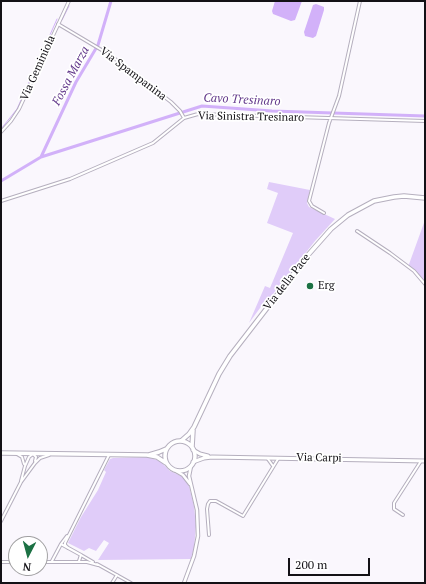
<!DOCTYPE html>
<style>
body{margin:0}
#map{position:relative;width:426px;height:584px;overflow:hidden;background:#faf7fd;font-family:"PT Serif",serif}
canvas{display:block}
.frame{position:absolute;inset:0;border:2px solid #131116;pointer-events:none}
.north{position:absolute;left:8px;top:536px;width:40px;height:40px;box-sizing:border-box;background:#fff;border:1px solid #a1a0a2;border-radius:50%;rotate:186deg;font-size:11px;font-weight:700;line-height:16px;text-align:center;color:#131116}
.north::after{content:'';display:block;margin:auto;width:14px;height:18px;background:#1c7144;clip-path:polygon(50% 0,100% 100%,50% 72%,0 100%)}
.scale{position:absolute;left:288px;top:558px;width:82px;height:18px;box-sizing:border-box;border:2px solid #131116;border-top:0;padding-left:5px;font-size:12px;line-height:14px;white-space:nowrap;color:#131116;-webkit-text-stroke:3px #fff;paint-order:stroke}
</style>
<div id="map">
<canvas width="426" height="584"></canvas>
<div class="frame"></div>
<div class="north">N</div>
<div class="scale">200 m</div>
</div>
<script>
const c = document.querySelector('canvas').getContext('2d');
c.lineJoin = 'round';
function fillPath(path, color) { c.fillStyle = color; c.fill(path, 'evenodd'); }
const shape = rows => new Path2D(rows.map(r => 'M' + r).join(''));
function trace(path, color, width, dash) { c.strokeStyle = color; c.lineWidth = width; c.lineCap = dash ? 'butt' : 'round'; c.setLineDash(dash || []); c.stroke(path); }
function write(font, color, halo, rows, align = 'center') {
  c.font = font + ' "PT Serif",serif'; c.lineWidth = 3.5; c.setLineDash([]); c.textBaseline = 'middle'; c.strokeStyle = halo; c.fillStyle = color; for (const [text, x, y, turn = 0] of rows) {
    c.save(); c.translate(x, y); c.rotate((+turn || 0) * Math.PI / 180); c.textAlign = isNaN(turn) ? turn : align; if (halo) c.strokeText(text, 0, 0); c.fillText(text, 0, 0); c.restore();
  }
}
fillPath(shape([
 [269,182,310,190,307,203,309,207,335,219,315,241,269,299,263,304,249,323,265,286,270,288,293,233,267,223,278,193,267,189],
 [425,220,425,282,408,267],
 [147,457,160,461,170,471,181,476,185,480,189,486,194,506,196,526,194,548,191,559,98,560,109,543,104,540,96,551,89,548,84,551,68,543,81,517,98,490,106,472,104,470,110,459,113,458]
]), '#e0ccf9');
fillPath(shape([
 [275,1,302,1,295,20,291,21,273,14,272,11],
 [316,4,324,7,324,10,316,36,313,38,305,36,304,32,313,5]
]), '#d2b1f9');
trace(shape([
 [62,20,69,6],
 [26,89,57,19],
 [1,129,17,109,25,91]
]), '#d2b1f9', 1);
trace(shape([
 [41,157,76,82,98,45,111,1],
 [1,181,41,157,202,106,272,111,425,116]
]), '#d2b1f9', 3);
const minor = shape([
 [58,24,110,55,171,102,180,111,184,118],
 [1,132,11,121,19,109,69,1],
 [1,201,70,179,153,143,184,118,198,114,425,121],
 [324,213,312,206,309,201,329,123,339,96,360,1],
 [357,231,390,253,414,271,425,284],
 [17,454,22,457,24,464],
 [268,459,273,466],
 [21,481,25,466,29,457,33,454,36,457,35,461],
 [403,515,394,509,394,503,421,461],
 [1,521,21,482,35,463,40,458,49,455],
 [209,535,207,509,208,504,210,501,216,501,243,516,278,459],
 [61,544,81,555,79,561],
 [68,548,65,545,65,543,109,455],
 [81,555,93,562],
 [52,561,61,544,67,536],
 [1,562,16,562],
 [40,562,87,562,98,565],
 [97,564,131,583],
 [112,583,117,575]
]);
const tertiary = shape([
 [176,471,183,475,190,484],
 [184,583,194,556,198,536,197,510,189,476,191,466]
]);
const secondary = shape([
 [193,450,200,454,208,456],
 [193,462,204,458,212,457,425,461]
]);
const primary = shape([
 '165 456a15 15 0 1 1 30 0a15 15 0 1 1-30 0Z',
 [181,441,189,434,194,427,219,374,230,356,308,255,331,229,348,215,374,201,394,197,404,196,425,198],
 [192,447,193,430],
 [1,453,147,455,157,457,166,463],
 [149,455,159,452,166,449]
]);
trace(minor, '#b5afbe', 4);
trace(tertiary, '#b5afbe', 4.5);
trace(secondary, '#b5afbe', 5);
trace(primary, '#b5afbe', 5.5);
trace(minor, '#fff', 2);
trace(tertiary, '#fff', 2.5);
trace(secondary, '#fff', 3);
trace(primary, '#fff', 3.5);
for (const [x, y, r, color] of [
 [310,286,4,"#1c7144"]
]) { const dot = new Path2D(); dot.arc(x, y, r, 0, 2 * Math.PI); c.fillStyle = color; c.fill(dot); trace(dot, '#fff', 1.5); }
write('11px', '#131116', '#fff', [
 ["Via Geminiola",38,68,-66],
 ["Via Spampanina",133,74,37],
 ["Via Sinistra Tresinaro",251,117,1],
 ["Via della Pace",287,282,-52],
 ["Via Carpi",319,458,1]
]);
write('11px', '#131116', '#fff', [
 ["Erg",318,286]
], 'left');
write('italic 12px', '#63398b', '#fff', [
 ["Fossa Marza",71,76,-62],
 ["Cavo Tresinaro",242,100,3]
]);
</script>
